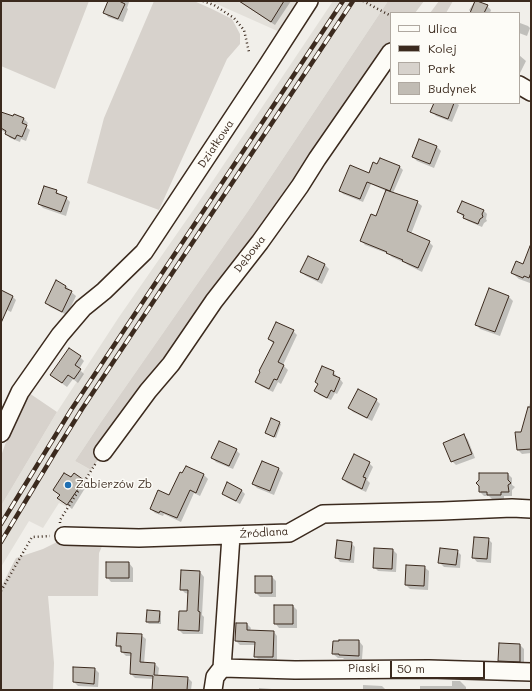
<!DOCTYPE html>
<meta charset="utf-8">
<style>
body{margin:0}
#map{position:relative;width:532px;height:691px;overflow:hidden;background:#f1efea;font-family:Mali,sans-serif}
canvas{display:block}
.frame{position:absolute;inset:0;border:2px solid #3b2a1e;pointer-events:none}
.legend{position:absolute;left:390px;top:12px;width:130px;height:92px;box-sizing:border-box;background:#fdfcf7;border:1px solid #afa8a0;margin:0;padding:5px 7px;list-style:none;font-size:12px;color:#3b2a1e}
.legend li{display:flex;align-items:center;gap:8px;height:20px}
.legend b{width:20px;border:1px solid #afa8a0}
.scale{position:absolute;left:390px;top:661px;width:95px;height:18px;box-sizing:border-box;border:2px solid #3b2a1e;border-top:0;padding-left:5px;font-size:12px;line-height:14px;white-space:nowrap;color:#3b2a1e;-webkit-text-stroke:3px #fdfcf7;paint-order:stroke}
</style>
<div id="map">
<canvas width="532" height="691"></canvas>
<div class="frame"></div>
<ul class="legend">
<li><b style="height:5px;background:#fdfcf7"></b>Ulica</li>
<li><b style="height:5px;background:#3b2a1e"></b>Kolej</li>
<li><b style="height:11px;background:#d7d2cc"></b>Park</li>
<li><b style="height:11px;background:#c1bcb4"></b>Budynek</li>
</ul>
<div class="scale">50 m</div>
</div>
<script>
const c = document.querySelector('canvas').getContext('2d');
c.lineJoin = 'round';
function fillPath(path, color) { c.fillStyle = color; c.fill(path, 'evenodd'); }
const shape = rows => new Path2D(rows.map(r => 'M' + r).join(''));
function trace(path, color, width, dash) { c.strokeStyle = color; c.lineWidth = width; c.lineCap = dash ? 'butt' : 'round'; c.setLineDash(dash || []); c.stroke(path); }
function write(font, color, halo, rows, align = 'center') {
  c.font = font + ' Mali,sans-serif'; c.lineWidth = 3; c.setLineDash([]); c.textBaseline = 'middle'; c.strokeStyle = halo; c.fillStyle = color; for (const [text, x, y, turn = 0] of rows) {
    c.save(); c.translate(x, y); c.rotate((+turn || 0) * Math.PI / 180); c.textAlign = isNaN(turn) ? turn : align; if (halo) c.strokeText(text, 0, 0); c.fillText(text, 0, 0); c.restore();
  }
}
fillPath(shape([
 [210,1,303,1,282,33],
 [333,1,388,1,248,211,101,422,75,461,91,470,67,507,59,503,43,528,29,521,1,567,1,506,57,412,119,317,192,212]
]), '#e3e0da');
fillPath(shape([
 [1,1,89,1,55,89,1,66],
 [154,1,194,1,212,9,232,19,240,34,240,44,227,59,159,210,87,183,104,118],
 [388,1,424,1,415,13,391,13,391,43,382,54,91,470,75,461,101,422,248,211],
 [439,1,453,1,446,13,430,13],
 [29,393,57,412,1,506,1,456,12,425],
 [63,539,105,540,99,553,98,596,48,596,54,663,53,690,1,690,1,587,16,558,43,549]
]), '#d7d2cc');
fillPath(shape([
 [109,1,128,1,129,2,127,8,128,9,123,22,108,17,104,12],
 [239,1,291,1,275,25],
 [475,1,487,6,491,10,490,13,472,13,469,10],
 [520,23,528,26,530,28,527,36,519,33,519,26],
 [519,55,526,61,519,75],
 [435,103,456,103,459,105,452,122,436,116,432,111],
 [1,113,13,117,14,115,24,119,28,123,26,127,30,130,26,141,21,139,20,142,10,138,6,134,6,133,1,130],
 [420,140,437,147,441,151,434,168,417,161,413,157],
 [380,160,400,167,403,170,393,193,417,202,422,206,411,234,429,242,433,246,422,272,408,265,405,263,392,257,389,254,365,245,361,240,377,218,386,191,371,184,363,202,343,194,340,190,370,174,378,165],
 [56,191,60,195,66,198,70,202,66,216,43,208,39,204],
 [483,210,487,214,486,219,487,221,484,223,482,227,468,221,458,212],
 [531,247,531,282,530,283,519,279,512,273,524,265],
 [325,265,329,269,322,284,306,276,301,272],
 [56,282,66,286,70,290,70,291,76,296,67,315,50,307,46,303],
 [490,289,509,297,513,301,500,336,480,329,476,324],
 [1,291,13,297,16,300,11,312,1,307],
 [293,331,297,335,283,365,288,370,281,384,278,382,273,392,261,386,257,382,274,344,269,339],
 [80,357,84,361,79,369,84,374,78,383,73,379,67,387,56,379,52,375],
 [333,372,337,376,336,378,340,379,343,383,337,394,335,393,331,400,319,395,316,391,319,385],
 [531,399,531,453,522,454,518,450,522,433],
 [376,400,380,404,372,421,353,412,349,408],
 [279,423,281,424,276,438,266,433],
 [464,435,468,440,475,458,456,465,452,461],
 [236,450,240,454,233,469,216,462,212,458],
 [262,463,279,469,283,473,274,495,257,488,253,484],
 [369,463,373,467,367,480,370,483,366,492,347,483,343,479],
 [186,467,204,475,208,479,200,496,194,493,181,522,164,514,163,516,155,513,151,509,170,496],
 [508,474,512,478,512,485,515,487,512,490,512,496,504,496,504,499,492,499,489,496,484,496,480,492,480,486],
 [72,479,83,481,87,485,72,509,59,498,60,495,54,490],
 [241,490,245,494,240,504,227,497,223,493],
 [488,539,492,543,491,563,477,562,473,557],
 [351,543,355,547,354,563,340,562,336,557],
 [393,550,397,554,396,572,378,571,374,567],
 [457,551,461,555,460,568,444,567,440,563],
 [129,563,133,568,133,582,111,582,107,577],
 [424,567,429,571,428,590,410,589,406,585],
 [200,572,204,577,202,615,204,617,203,634,183,634,179,630,188,612,189,594,185,593,181,589],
 [272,577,276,581,276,597,260,597,256,593],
 [275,606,293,606,297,610,297,628,279,628,275,623],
 [160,612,161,614,161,624,149,624,147,622],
 [247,624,251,628,250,631,274,632,277,636,277,661,259,660,255,656,255,645,240,645,236,641],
 [141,635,146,639,144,664,155,664,159,668,158,676,188,678,192,682,191,690,153,690,154,679,135,678,131,674,132,656,126,656,122,652,122,650,117,645],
 [359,641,363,646,362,659,344,659,343,658,338,658,333,654],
 [520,645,524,649,524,665,503,665,499,661],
 [74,668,95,669,99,673,98,687,78,686,74,682],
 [452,681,460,681,466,687,466,690,420,690,420,686,452,686],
 [363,685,382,686,386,690,363,690],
 [259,688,272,689,274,690,259,690],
 [303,689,325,690,303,690]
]), '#0003');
const building = shape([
 [108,1,119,1,125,4,118,19,103,13,108,1],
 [239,1,284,1,271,22,239,1],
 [475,1,477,1,488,5,484,13,470,13,475,1],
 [434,103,454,103,448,119,430,112,434,103],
 [1,112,13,116,14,114,24,118,22,123,27,125,22,137,17,135,15,139,5,134,6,131,1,128,1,112],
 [419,139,437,146,430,164,412,157,419,139],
 [380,158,400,166,390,191,367,182,360,199,339,191,350,165,369,173,373,162,377,164,380,158],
 [44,186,57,190,56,193,67,197,61,212,38,204,44,186],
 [386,190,418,201,407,231,430,241,418,268,402,261,403,260,386,253,387,252,360,241,371,214,376,216,386,190],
 [462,201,484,210,482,214,483,217,480,219,478,224,463,218,464,215,457,212,462,201],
 [530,246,531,246,531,272,529,278,524,276,523,278,511,273,516,261,523,264,530,246],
 [308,256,325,264,318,280,300,272,308,256],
 [56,280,66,286,65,288,72,291,62,312,45,303,56,280],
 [489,288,509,296,495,332,475,325,489,288],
 [1,290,13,296,1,323,1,290],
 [276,322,294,330,278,362,284,365,277,380,274,379,269,389,255,382,260,372,259,371,274,342,268,339,276,322],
 [69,348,81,356,75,365,81,369,74,379,68,375,62,383,50,375,69,348],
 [322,366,334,371,333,375,340,378,334,392,331,390,327,398,314,391,318,384,315,382,322,366],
 [358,389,377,399,367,418,348,408,358,389],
 [528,407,531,407,531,449,517,450,515,432,521,432,528,407],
 [271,418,280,422,274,437,265,433,271,418],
 [464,434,472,454,451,462,443,443,464,434],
 [219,441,237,449,229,466,211,458,219,441],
 [354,454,370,462,363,477,366,478,362,489,342,479,354,454],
 [262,461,279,468,270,491,252,484,262,461],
 [186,466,204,474,196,493,190,490,177,518,160,511,159,513,150,509,158,490,169,495,180,472,182,473,186,466],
 [64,473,71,477,74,473,84,480,67,505,57,498,60,495,53,490,64,473],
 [479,473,508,473,508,480,511,483,508,485,509,492,501,492,501,495,487,495,487,492,479,492,479,486,476,483,479,480,479,473],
 [227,482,242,490,236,501,222,494,227,482],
 [474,537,489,538,487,559,472,558,474,537],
 [337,540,352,542,350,560,335,558,337,540],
 [374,548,393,549,392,569,373,568,374,548],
 [440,548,458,550,456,565,438,563,440,548],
 [106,562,129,562,129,578,106,578,106,562],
 [406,565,425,566,424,586,405,585,406,565],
 [181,570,200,571,198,611,200,612,199,631,178,630,179,611,187,611,188,590,180,590,181,570],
 [255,576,272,576,272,593,255,593,255,576],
 [274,605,293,605,293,624,274,624,274,605],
 [147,610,160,611,159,622,146,622,147,610],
 [236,623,247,623,247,630,274,631,273,657,254,657,255,642,235,641,236,623],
 [117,633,142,634,140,662,155,663,154,675,188,677,187,690,152,690,153,676,130,674,131,653,121,652,121,646,116,646,117,633],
 [339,640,359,640,359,656,339,655,339,654,332,654,333,641,339,641,339,640],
 [499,643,520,644,520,662,498,661,499,643],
 [73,667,95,668,94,684,73,682,73,667]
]);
fillPath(building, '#c1bcb4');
trace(building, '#3b2a1e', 1);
const minor = shape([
 [519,85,531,92],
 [1,433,20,392,60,335,83,308,104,291,144,252,267,66,309,1],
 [103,452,148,391,171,364,214,301,260,242,300,186,317,159,391,52],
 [64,536,139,538,289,533,323,514,442,511,512,508,531,509],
 [222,668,231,536],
 [213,690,215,677,222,668,295,670,429,669,531,672]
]);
trace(minor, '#3b2a1e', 20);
trace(shape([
 [203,1,214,5,234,18,244,30,249,52],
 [363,1,391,16],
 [60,523,60,520,96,463],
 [1,591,32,537,50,536]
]), '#3b2a1e', 2.5, [1, 3]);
trace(minor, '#fdfcf7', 17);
const rail = shape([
 [1,524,44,454,71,410,343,1],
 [1,542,54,454,82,409,353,1]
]);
trace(rail, '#3b2a1e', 4.5);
trace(rail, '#fdfcf7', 3, [9]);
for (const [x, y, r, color] of [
 [68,485,4,"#1f6fb2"]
]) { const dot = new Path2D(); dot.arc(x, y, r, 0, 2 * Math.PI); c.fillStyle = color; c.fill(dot); trace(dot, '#fdfcf7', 1.5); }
write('11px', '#3b2a1e', '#fdfcf7', [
 ["Działkowa",216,144,-56],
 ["Dębowa",250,254,-52],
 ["Źródlana",264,533,-4],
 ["Piaski",364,669]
]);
write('11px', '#3b2a1e', '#fdfcf7', [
 ["Zabierzów Zb",76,485]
], 'left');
</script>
